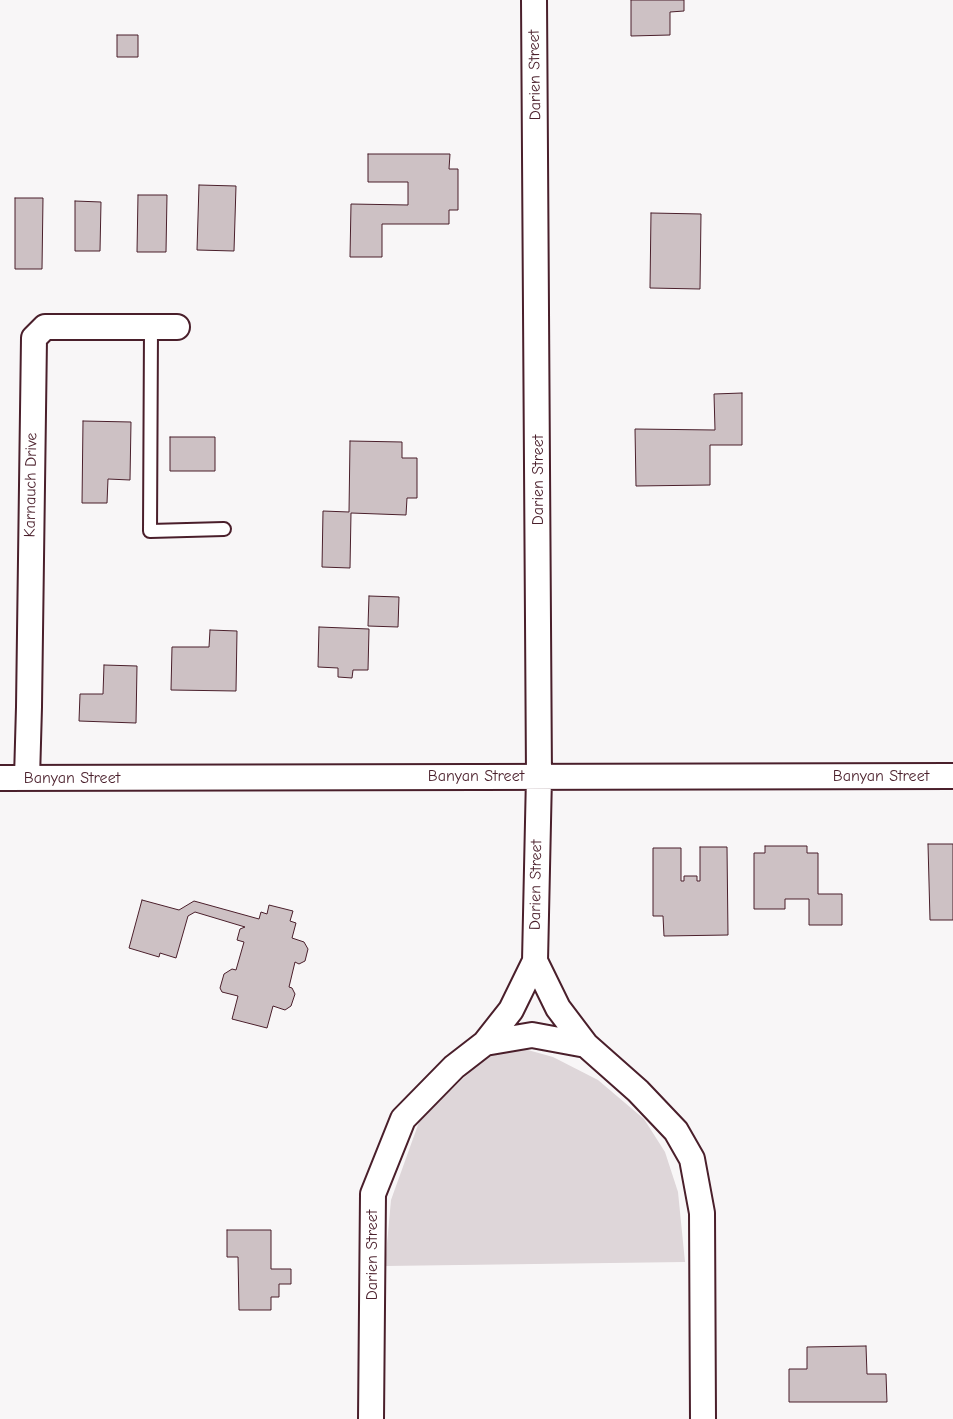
<!DOCTYPE html>
<style>
body{margin:0}
canvas{display:block;background:#f8f6f7}
</style>
<canvas width="953" height="1419"></canvas>
<script>
const c = document.querySelector('canvas').getContext('2d');
c.lineJoin = 'round';
function fillPath(path, color) { c.fillStyle = color; c.fill(path, 'evenodd'); }
const shape = rows => new Path2D(rows.map(r => 'M' + r).join(''));
function trace(path, color, width, dash) { c.strokeStyle = color; c.lineWidth = width; c.lineCap = dash ? 'butt' : 'round'; c.setLineDash(dash || []); c.stroke(path); }
function write(font, color, halo, rows, align = 'center') {
  c.font = font + ' "Comic Neue",sans-serif'; c.lineWidth = 4; c.setLineDash([]); c.textBaseline = 'middle'; c.strokeStyle = halo; c.fillStyle = color; for (const [text, x, y, turn = 0] of rows) {
    c.save(); c.translate(x, y); c.rotate((+turn || 0) * Math.PI / 180); c.textAlign = isNaN(turn) ? turn : align; if (halo) c.strokeText(text, 0, 0); c.fillText(text, 0, 0); c.restore();
  }
}
fillPath(shape([
 [517,1047,553,1057,598,1080,644,1119,665,1152,678,1192,685,1262,385,1266,391,1200,419,1122,483,1059]
]), '#ded6d9');
const building = shape([
 [631,0,684,0,684,11,670,12,670,35,631,36,631,0],
 [117,35,138,35,138,57,117,57,117,35],
 [368,154,450,154,449,169,458,169,458,210,449,210,449,224,382,224,382,257,350,257,351,204,408,205,408,182,368,182,368,154],
 [199,185,236,186,234,251,197,250,199,185],
 [138,195,167,195,166,252,137,252,138,195],
 [15,198,43,198,42,269,15,269,15,198],
 [75,201,101,202,100,251,75,251,75,201],
 [651,213,701,214,700,289,650,288,651,213],
 [742,393,742,445,710,445,710,485,636,486,635,429,715,430,714,394,742,393],
 [83,421,131,422,130,480,108,479,107,503,82,503,83,421],
 [170,437,215,437,215,471,170,471,170,437],
 [350,441,402,442,402,458,417,458,417,498,407,498,406,515,351,513,350,568,322,567,323,511,349,512,350,441],
 [369,596,399,597,398,627,368,626,369,596],
 [319,627,369,629,368,670,353,670,352,678,338,677,338,668,318,667,319,627],
 [210,630,237,631,236,691,171,690,172,647,209,647,210,630],
 [104,665,137,666,136,723,79,721,80,694,103,694,104,665],
 [928,844,953,844,953,920,930,920,928,844],
 [765,846,807,846,807,853,818,853,818,894,842,894,842,925,809,925,809,899,785,899,785,909,754,909,754,853,765,853,765,846],
 [700,847,727,847,728,935,664,936,663,916,653,916,653,848,681,848,681,881,684,881,684,876,697,876,697,881,700,881,700,847],
 [142,900,179,910,194,901,259,919,261,912,267,914,269,905,293,911,290,921,296,923,292,938,304,942,308,949,305,961,299,964,295,962,289,987,292,988,295,994,291,1006,285,1010,273,1006,267,1028,232,1019,238,996,222,992,220,988,224,974,232,969,236,970,244,942,237,940,240,929,245,927,195,912,188,916,176,958,160,953,159,957,129,948,142,900],
 [227,1230,271,1230,271,1269,291,1269,291,1284,279,1284,279,1297,271,1297,271,1310,239,1310,238,1257,227,1257,227,1230],
 [866,1346,867,1374,886,1374,887,1402,789,1402,789,1369,807,1369,807,1347,866,1346]
]);
fillPath(building, '#cdc1c4');
trace(building, '#4a1f2b', 1);
const lane = shape([
 [151,328,150,531,224,529]
]);
const street = shape([
 [0,778,953,776],
 [27,778,29,707,34,338,45,327,177,327],
 [535,961,558,1008,586,1045,638,1091,676,1131,692,1159,702,1213,703,1419],
 [485,1043,532,1035,586,1045],
 [371,1419,373,1194,403,1119,454,1067,485,1043,511,1010,535,961,539,776,534,0]
]);
trace(lane, '#4a1f2b', 16);
trace(street, '#4a1f2b', 28);
trace(lane, '#fff', 12);
trace(street, '#fff', 24);
write('16px', '#4a1f2b', '#fff', [
 ["Darien Street",535,75,-91],
 ["Darien Street",538,480,-90],
 ["Karnauch Drive",31,485,-89],
 ["Banyan Street",476,776],
 ["Banyan Street",881,776],
 ["Banyan Street",72,778],
 ["Darien Street",536,885,-89],
 ["Darien Street",372,1255,-90]
]);
</script>
